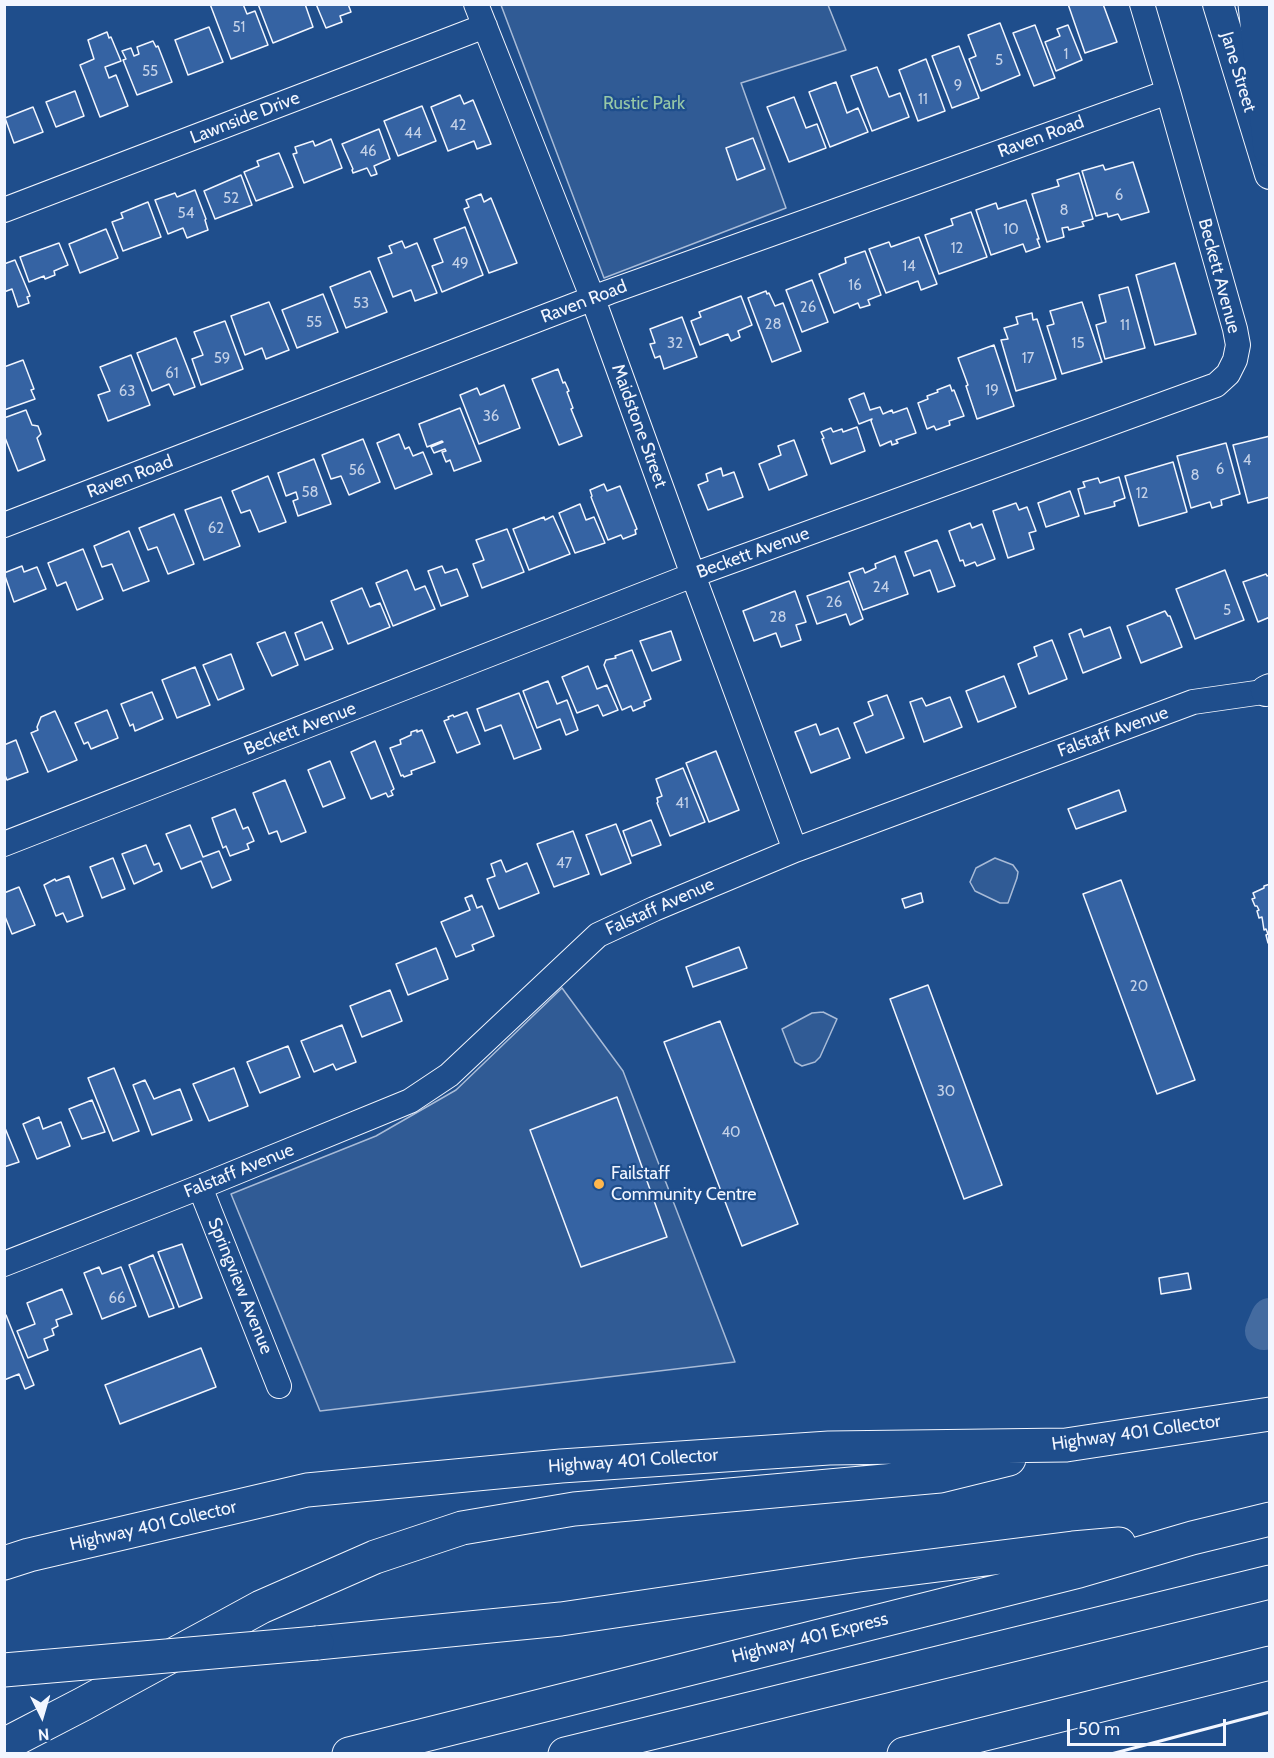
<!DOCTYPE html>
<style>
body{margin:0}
#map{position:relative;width:1274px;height:1758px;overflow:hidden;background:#1f4e8c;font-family:Cabin,sans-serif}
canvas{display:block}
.frame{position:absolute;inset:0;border:6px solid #f2f6ff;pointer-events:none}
.north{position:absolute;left:12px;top:1686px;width:60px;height:60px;-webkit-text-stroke:4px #1f4e8c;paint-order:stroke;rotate:175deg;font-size:16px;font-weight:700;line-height:24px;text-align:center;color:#f2f6ff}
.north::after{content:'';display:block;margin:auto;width:21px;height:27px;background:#f2f6ff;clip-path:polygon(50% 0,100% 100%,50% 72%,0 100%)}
.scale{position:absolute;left:1067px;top:1719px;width:159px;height:27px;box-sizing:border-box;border:3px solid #f2f6ff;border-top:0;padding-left:8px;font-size:18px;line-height:21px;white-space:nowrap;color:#f2f6ff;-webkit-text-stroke:4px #1f4e8c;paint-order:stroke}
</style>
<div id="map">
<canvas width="1274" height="1758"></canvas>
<div class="frame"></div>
<div class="north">N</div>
<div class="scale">50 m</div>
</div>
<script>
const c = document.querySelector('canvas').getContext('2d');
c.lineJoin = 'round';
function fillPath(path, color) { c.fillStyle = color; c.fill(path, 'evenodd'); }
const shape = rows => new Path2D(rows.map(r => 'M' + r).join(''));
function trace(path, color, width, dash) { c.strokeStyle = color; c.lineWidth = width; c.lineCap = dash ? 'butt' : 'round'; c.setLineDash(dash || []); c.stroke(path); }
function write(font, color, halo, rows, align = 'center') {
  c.font = font + ' Cabin,sans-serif'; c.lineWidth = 4.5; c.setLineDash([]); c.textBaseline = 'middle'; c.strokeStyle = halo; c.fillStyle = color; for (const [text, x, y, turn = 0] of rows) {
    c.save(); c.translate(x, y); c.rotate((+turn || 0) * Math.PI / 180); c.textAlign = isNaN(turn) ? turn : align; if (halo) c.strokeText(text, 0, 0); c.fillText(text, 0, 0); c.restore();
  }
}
const green = shape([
 [501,5,828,5,846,50,741,83,786,208,604,278,501,5],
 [995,858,1013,865,1018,872,1017,878,1008,903,1000,903,975,891,970,882,976,868,995,858],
 [562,988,623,1071,735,1362,320,1411,231,1194,376,1136,456,1090,562,988],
 [823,1012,837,1019,820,1057,815,1062,802,1066,795,1062,782,1029,812,1013,823,1012]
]);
fillPath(green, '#305b95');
trace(green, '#a8bbd7', 1.5);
trace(shape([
 [1264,1331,1270,1317]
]), '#446ba0', 38);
const building = shape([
 [210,4,243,4,247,14,255,11,268,45,231,59,210,4],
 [258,4,305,4,313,27,273,43,258,4],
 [316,4,348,4,351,12,340,16,342,22,326,28,316,4],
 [1068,4,1103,4,1117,42,1085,53,1068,4],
 [1000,23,1020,75,981,91,969,59,976,56,968,35,1000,23],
 [1035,25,1055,78,1034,86,1013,33,1035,25],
 [1068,25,1082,60,1056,71,1045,42,1060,36,1057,29,1068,25],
 [209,27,223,62,188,75,175,40,209,27],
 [107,32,109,38,111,37,121,61,105,67,109,78,116,75,128,106,100,117,80,65,94,59,88,40,107,32],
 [153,41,156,47,158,46,172,82,137,95,123,60,126,59,122,51,131,48,134,56,139,54,137,47,153,41],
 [959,46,979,98,952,108,932,56,959,46],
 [926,59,945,111,918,121,899,70,926,59],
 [877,67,889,97,900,93,909,117,872,131,851,76,877,67],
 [836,82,847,113,858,108,868,132,830,147,809,92,836,82],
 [75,91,84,116,56,127,46,102,75,91],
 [460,95,464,104,473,100,491,144,477,149,474,141,448,151,431,107,460,95],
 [794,97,806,128,817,124,826,148,789,162,767,107,794,97],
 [422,106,436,141,398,156,384,121,422,106],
 [33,107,43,132,14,143,5,118,33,107],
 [379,129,390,159,374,166,377,174,371,176,367,168,353,173,352,170,353,169,342,144,379,129],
 [753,138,765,169,737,180,726,148,753,138],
 [331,139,342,168,304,183,293,154,297,153,295,147,313,141,315,146,331,139],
 [279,153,293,187,256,201,244,172,259,166,257,161,279,153],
 [1133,162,1149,212,1121,220,1118,214,1108,217,1107,213,1096,216,1082,171,1103,165,1105,170,1133,162],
 [1079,173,1093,219,1082,222,1084,226,1069,230,1068,227,1062,228,1064,237,1047,242,1032,194,1059,186,1057,180,1079,173],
 [241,175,252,205,215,219,204,191,241,175],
 [195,190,206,219,205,220,208,230,187,238,183,228,168,234,155,200,175,193,177,197,195,190],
 [481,194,484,202,491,198,517,263,489,273,464,209,469,207,466,200,481,194],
 [1026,200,1039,239,1037,239,1040,247,1026,252,1023,244,991,255,976,210,996,203,998,209,1026,200],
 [148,202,161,237,123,251,112,222,123,218,121,213,148,202],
 [971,212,987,257,939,274,925,235,953,225,951,219,971,212],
 [465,227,483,275,442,292,432,266,443,262,434,239,465,227],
 [106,229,118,258,80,273,69,244,106,229],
 [919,237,937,284,921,290,918,281,886,293,869,249,889,242,891,247,919,237],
 [402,241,405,248,417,243,437,293,415,301,411,290,393,297,378,258,392,253,389,246,402,241],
 [59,243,68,265,54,271,55,275,45,279,44,276,29,282,20,257,59,243],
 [865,251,881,295,868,300,870,305,860,308,858,303,834,313,819,274,846,263,845,258,865,251],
 [15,260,30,296,27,297,29,303,18,307,12,289,4,292,4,264,15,260],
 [1175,263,1196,334,1155,345,1136,275,1175,263],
 [370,271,387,312,346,328,330,287,370,271],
 [812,280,828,322,802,332,786,290,812,280],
 [1128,287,1145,348,1105,359,1096,325,1106,322,1099,295,1128,287],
 [766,291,767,294,769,293,775,306,783,303,801,351,772,362,748,298,766,291],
 [323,294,338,332,297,348,282,310,323,294],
 [741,296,752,325,738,331,740,337,731,341,728,334,700,345,691,321,701,317,699,312,741,296],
 [269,302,289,350,266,359,262,348,245,355,231,316,269,302],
 [1082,302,1102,362,1062,374,1047,326,1054,324,1050,311,1082,302],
 [1032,313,1033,320,1037,319,1056,379,1016,391,1001,340,1008,339,1004,328,1018,324,1016,317,1032,313],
 [682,317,697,357,664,369,660,356,655,358,650,344,655,343,650,329,682,317],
 [225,321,243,369,201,385,192,359,203,355,194,332,225,321],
 [176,338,195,387,174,395,169,384,152,391,137,353,176,338],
 [994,345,1014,406,977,419,966,386,968,385,958,358,994,345],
 [131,355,150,405,108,421,98,395,110,391,100,367,131,355],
 [23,360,34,389,31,390,35,399,4,410,4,367,23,360],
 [558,369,563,383,565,382,569,391,567,392,573,408,571,409,582,436,559,445,532,379,558,369],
 [504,385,520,428,479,444,460,395,477,388,480,395,504,385],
 [950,385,952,391,954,390,964,416,949,421,950,425,936,430,934,426,927,429,918,403,928,399,927,396,938,392,937,390,950,385],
 [864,393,870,410,880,407,883,414,892,410,893,413,907,408,916,433,896,440,898,443,892,445,891,441,880,446,871,421,872,419,859,424,849,399,864,393],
 [460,408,481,461,454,471,450,460,446,462,442,452,446,451,445,449,434,453,431,447,443,442,442,441,427,447,419,424,460,408],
 [26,410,32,425,38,426,41,434,37,438,45,460,18,471,4,435,4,418,26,410],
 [857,427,865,451,831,464,822,439,824,438,821,432,831,428,833,432,842,429,843,432,857,427],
 [399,434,405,449,409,447,413,456,423,452,432,474,395,489,377,443,399,434],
 [1270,436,1270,497,1248,503,1233,445,1270,436],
 [363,439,380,482,349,495,341,476,331,479,322,455,363,439],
 [794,440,807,475,769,490,759,464,781,455,778,446,794,440],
 [1226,443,1240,494,1221,500,1222,505,1212,508,1210,502,1191,508,1177,456,1226,443],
 [314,459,331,504,298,516,293,501,298,499,296,492,286,496,278,473,314,459],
 [1173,462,1187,512,1139,526,1125,476,1173,462],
 [721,468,723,476,734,472,743,497,708,510,698,485,708,481,706,474,721,468],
 [268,476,286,522,259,532,250,510,241,513,232,491,268,476],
 [1119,477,1125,498,1114,502,1115,506,1085,514,1078,489,1085,487,1083,482,1098,478,1100,483,1119,477],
 [604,484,607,491,620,486,637,529,635,530,636,534,623,539,621,535,608,540,591,497,592,496,590,490,604,484],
 [1070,491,1079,516,1046,527,1038,503,1070,491],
 [221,497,240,546,204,560,185,510,221,497],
 [1016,503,1019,510,1027,507,1036,531,1029,533,1034,549,1008,558,993,511,1016,503],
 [580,504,586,520,594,517,605,543,575,553,559,513,580,504],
 [174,514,194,564,168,574,157,547,148,550,139,528,174,514],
 [553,516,570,554,529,570,513,529,544,517,545,520,553,516],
 [970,523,972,528,982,524,995,559,977,566,975,562,965,566,963,560,960,561,949,531,970,523],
 [507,529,524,572,482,588,473,564,484,560,476,540,507,529],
 [129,531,149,581,123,591,112,564,102,567,94,546,129,531],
 [937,540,955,586,938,592,930,570,914,576,905,552,937,540],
 [83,549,103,599,77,610,66,582,57,586,48,563,83,549],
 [895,556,908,594,863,610,849,573,863,568,865,573,876,568,875,564,895,556],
 [22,566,24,572,37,567,46,589,14,602,4,573,22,566],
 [442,566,445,573,457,569,468,596,441,606,428,571,442,566],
 [407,570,415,590,425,586,435,609,393,626,376,583,407,570],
 [1225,570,1244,620,1195,639,1176,589,1225,570],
 [1266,574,1267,576,1270,575,1270,617,1258,622,1243,582,1266,574],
 [849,581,863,619,850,625,846,614,817,624,807,596,849,581],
 [362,588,370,607,380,603,390,627,348,644,331,601,362,588],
 [795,591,806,622,796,625,801,640,781,647,776,633,754,641,743,611,795,591],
 [1165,611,1168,616,1170,616,1182,647,1141,663,1127,626,1165,611],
 [322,622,333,649,305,660,295,633,322,622],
 [1110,627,1121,658,1083,673,1069,634,1081,629,1084,637,1110,627],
 [671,631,681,660,652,671,640,641,671,631],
 [285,632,298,665,272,676,257,643,285,632],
 [1052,640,1067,679,1029,694,1018,664,1037,656,1034,647,1052,640],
 [632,650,651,699,644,702,645,706,633,711,631,706,622,710,604,665,606,660,616,658,615,656,632,650],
 [231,654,244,689,218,700,203,665,231,654],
 [588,666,597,689,607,685,618,710,603,716,598,705,577,713,562,677,588,666],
 [195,667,210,705,177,718,162,680,195,667],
 [1004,676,1016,707,978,722,966,691,1004,676],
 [548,681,557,704,567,700,578,730,566,735,560,719,537,728,523,691,548,681],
 [152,692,163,719,135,731,133,724,130,726,121,704,152,692],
 [519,693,541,749,514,759,501,725,485,731,477,709,519,693],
 [887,695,904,738,866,753,854,723,873,715,868,702,887,695],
 [950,697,962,727,924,742,910,702,922,698,926,706,950,697],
 [107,710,118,738,91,749,88,742,84,744,75,723,107,710],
 [55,711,77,760,48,772,31,733,38,730,37,727,41,717,55,711],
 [467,712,480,744,457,753,444,721,449,719,448,717,453,715,454,717,467,712],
 [816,724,820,735,838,728,850,758,811,773,795,732,816,724],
 [417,730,417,732,422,730,435,762,411,771,412,774,404,777,403,775,401,776,390,748,401,744,400,740,411,735,411,732,417,730],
 [16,740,28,772,7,780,4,773,4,745,16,740],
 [375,741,394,789,391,791,393,795,388,797,386,793,371,799,351,752,375,741],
 [716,751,739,810,709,822,686,763,716,751],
 [330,761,345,798,323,807,308,770,330,761],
 [683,768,705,822,670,836,657,803,658,802,657,798,662,796,656,779,683,768],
 [285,780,306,832,281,842,277,831,269,834,253,793,285,780],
 [1119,790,1126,811,1076,829,1068,809,1119,790],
 [235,809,243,829,248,827,254,841,247,844,249,849,230,856,226,846,223,848,212,818,235,809],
 [651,820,661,845,632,856,623,831,651,820],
 [616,824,631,863,601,875,586,835,616,824],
 [190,825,203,857,219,851,231,880,212,888,201,861,181,869,166,834,190,825],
 [573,831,589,874,554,887,537,844,573,831],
 [146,845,154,865,159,863,162,871,134,884,122,854,146,845],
 [113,858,125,889,102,898,90,867,113,858],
 [501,860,506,872,527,863,539,893,499,909,487,879,495,876,491,864,501,860],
 [69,876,83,916,67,922,63,913,56,916,44,885,55,879,56,881,69,876],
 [1121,880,1195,1080,1157,1094,1083,894,1121,880],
 [1270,884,1270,942,1268,943,1266,935,1268,934,1266,929,1264,930,1262,917,1259,918,1257,911,1259,910,1257,906,1255,906,1252,899,1255,898,1253,893,1264,888,1264,886,1270,884],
 [19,887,35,925,12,934,4,914,4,893,19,887],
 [921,893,923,902,905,908,902,899,921,893],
 [472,895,477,908,482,906,494,936,472,945,474,950,456,957,441,922,470,910,465,898,472,895],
 [739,947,747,968,693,987,686,967,739,947],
 [436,948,448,979,408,995,396,964,436,948],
 [928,985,1002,1185,964,1199,890,999,928,985],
 [390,990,402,1021,362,1037,350,1006,390,990],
 [720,1021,798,1224,742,1246,664,1042,720,1021],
 [342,1025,356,1062,336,1070,333,1064,314,1072,301,1041,342,1025],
 [288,1046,300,1077,260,1093,247,1062,288,1046],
 [114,1068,139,1131,113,1141,88,1078,114,1068],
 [234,1068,248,1106,209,1121,193,1084,234,1068],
 [145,1080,154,1099,180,1089,192,1120,152,1135,133,1085,145,1080],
 [617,1097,667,1237,581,1267,530,1130,617,1097],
 [92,1100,105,1132,82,1139,69,1109,92,1100],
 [39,1117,43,1129,61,1122,70,1146,37,1159,23,1124,39,1117],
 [5,1128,19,1162,4,1167,4,1129,5,1128],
 [182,1244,202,1298,179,1307,158,1252,182,1244],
 [153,1255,174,1308,149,1317,129,1265,153,1255],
 [99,1267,102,1274,121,1267,136,1306,102,1319,84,1273,99,1267],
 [1188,1273,1191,1289,1161,1294,1159,1278,1188,1273],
 [62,1289,72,1314,56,1320,58,1326,52,1329,54,1335,44,1339,48,1350,28,1358,17,1331,35,1324,27,1303,62,1289],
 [6,1315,34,1385,25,1389,19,1374,4,1380,4,1316,6,1315],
 [201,1348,216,1387,120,1424,105,1385,201,1348]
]);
fillPath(building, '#3563a3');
trace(building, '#f2f6ff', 1.5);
const minor = shape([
 [476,4,593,299,693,575,795,850],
 [4,210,485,26],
 [4,525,609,292,1168,92],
 [4,844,693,575,1216,385,1228,374,1235,360,1238,345,1235,329,1168,92,1142,4],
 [200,1187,279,1386],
 [4,1264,200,1187,410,1101,449,1075,598,935,654,909,795,850,1193,702,1270,691]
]);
const major = shape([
 [1218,4,1270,174],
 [1266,691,1270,689]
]);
const highway = shape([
 [1255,4,1270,150],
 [4,1563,29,1555,307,1490,561,1466,829,1448,1066,1445,1270,1414],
 [317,1643,561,1619,859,1575,1073,1548,1119,1544],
 [4,1745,83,1704,261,1607,375,1557,462,1528,574,1509,940,1476,1009,1459],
 [349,1754,1079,1571,1192,1538,1270,1519],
 [565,1754,1270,1582],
 [904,1754,1270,1663]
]);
trace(minor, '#f2f6ff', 26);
trace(major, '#f2f6ff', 32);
trace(highway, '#f2f6ff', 35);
trace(minor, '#1f4e8c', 24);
trace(major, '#1f4e8c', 30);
trace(highway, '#1f4e8c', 33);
const highwayBridge = shape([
 [4,1670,317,1643]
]);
trace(highwayBridge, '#f2f6ff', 35, []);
trace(highwayBridge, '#1f4e8c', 33);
trace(shape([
 [1111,1754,1270,1712]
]), '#f2f6ff', 3);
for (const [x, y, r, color] of [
 [599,1184,6,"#ffb74d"]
]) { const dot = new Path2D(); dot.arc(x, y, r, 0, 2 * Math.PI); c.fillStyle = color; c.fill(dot); trace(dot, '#1f4e8c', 2); }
write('15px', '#c3d1e8', null, [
 ["51",239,28],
 ["1",1066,55],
 ["5",999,61],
 ["55",150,72],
 ["9",958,86],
 ["11",923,100],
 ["42",458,126],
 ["44",413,134],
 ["46",368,152],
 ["6",1119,196],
 ["52",231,199],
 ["8",1064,211],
 ["54",186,214],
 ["10",1011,230],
 ["12",957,249],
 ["49",460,264],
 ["14",909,267],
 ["16",855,286],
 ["53",361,304],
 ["26",808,308],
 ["55",314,323],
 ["28",773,325],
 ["11",1125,326],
 ["32",675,344],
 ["15",1078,344],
 ["59",222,359],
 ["17",1028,359],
 ["61",172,374],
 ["19",992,391],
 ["63",127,392],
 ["36",491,417],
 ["4",1247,461],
 ["6",1220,470],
 ["56",357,471],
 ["8",1195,476],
 ["58",310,493],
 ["12",1142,494],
 ["62",216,529],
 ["24",881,588],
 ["26",834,603],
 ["5",1227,611],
 ["28",778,618],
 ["41",682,804],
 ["47",564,864],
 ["20",1139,987],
 ["30",946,1092],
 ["40",731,1133],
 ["66",117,1299]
]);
write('18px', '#f2f6ff', '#1f4e8c', [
 ["Jane Street",1238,72,73],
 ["Lawnside Drive",245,118,-21],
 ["Raven Road",1041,137,-20],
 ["Beckett Avenue",1219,276,75],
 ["Raven Road",584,302,-21],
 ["Maidstone Street",639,426,70],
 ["Raven Road",130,477,-21],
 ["Beckett Avenue",753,553,-20],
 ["Beckett Avenue",300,729,-21],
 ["Falstaff Avenue",1113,732,-20],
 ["Falstaff Avenue",660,907,-24],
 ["Falstaff Avenue",239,1171,-22],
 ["Springview Avenue",240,1286,68],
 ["Highway 401 Collector",1136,1433,-8],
 ["Highway 401 Collector",633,1461,-4],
 ["Highway 401 Collector",153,1526,-13],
 ["Highway 401 Express",810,1638,-14]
]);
write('18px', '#97c8a6', '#1f4e8c', [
 ["Rustic Park",644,104]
]);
write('18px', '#f2f6ff', '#1f4e8c', [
 ["Failstaff",611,1174],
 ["Community Centre",611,1195]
], 'left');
</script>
